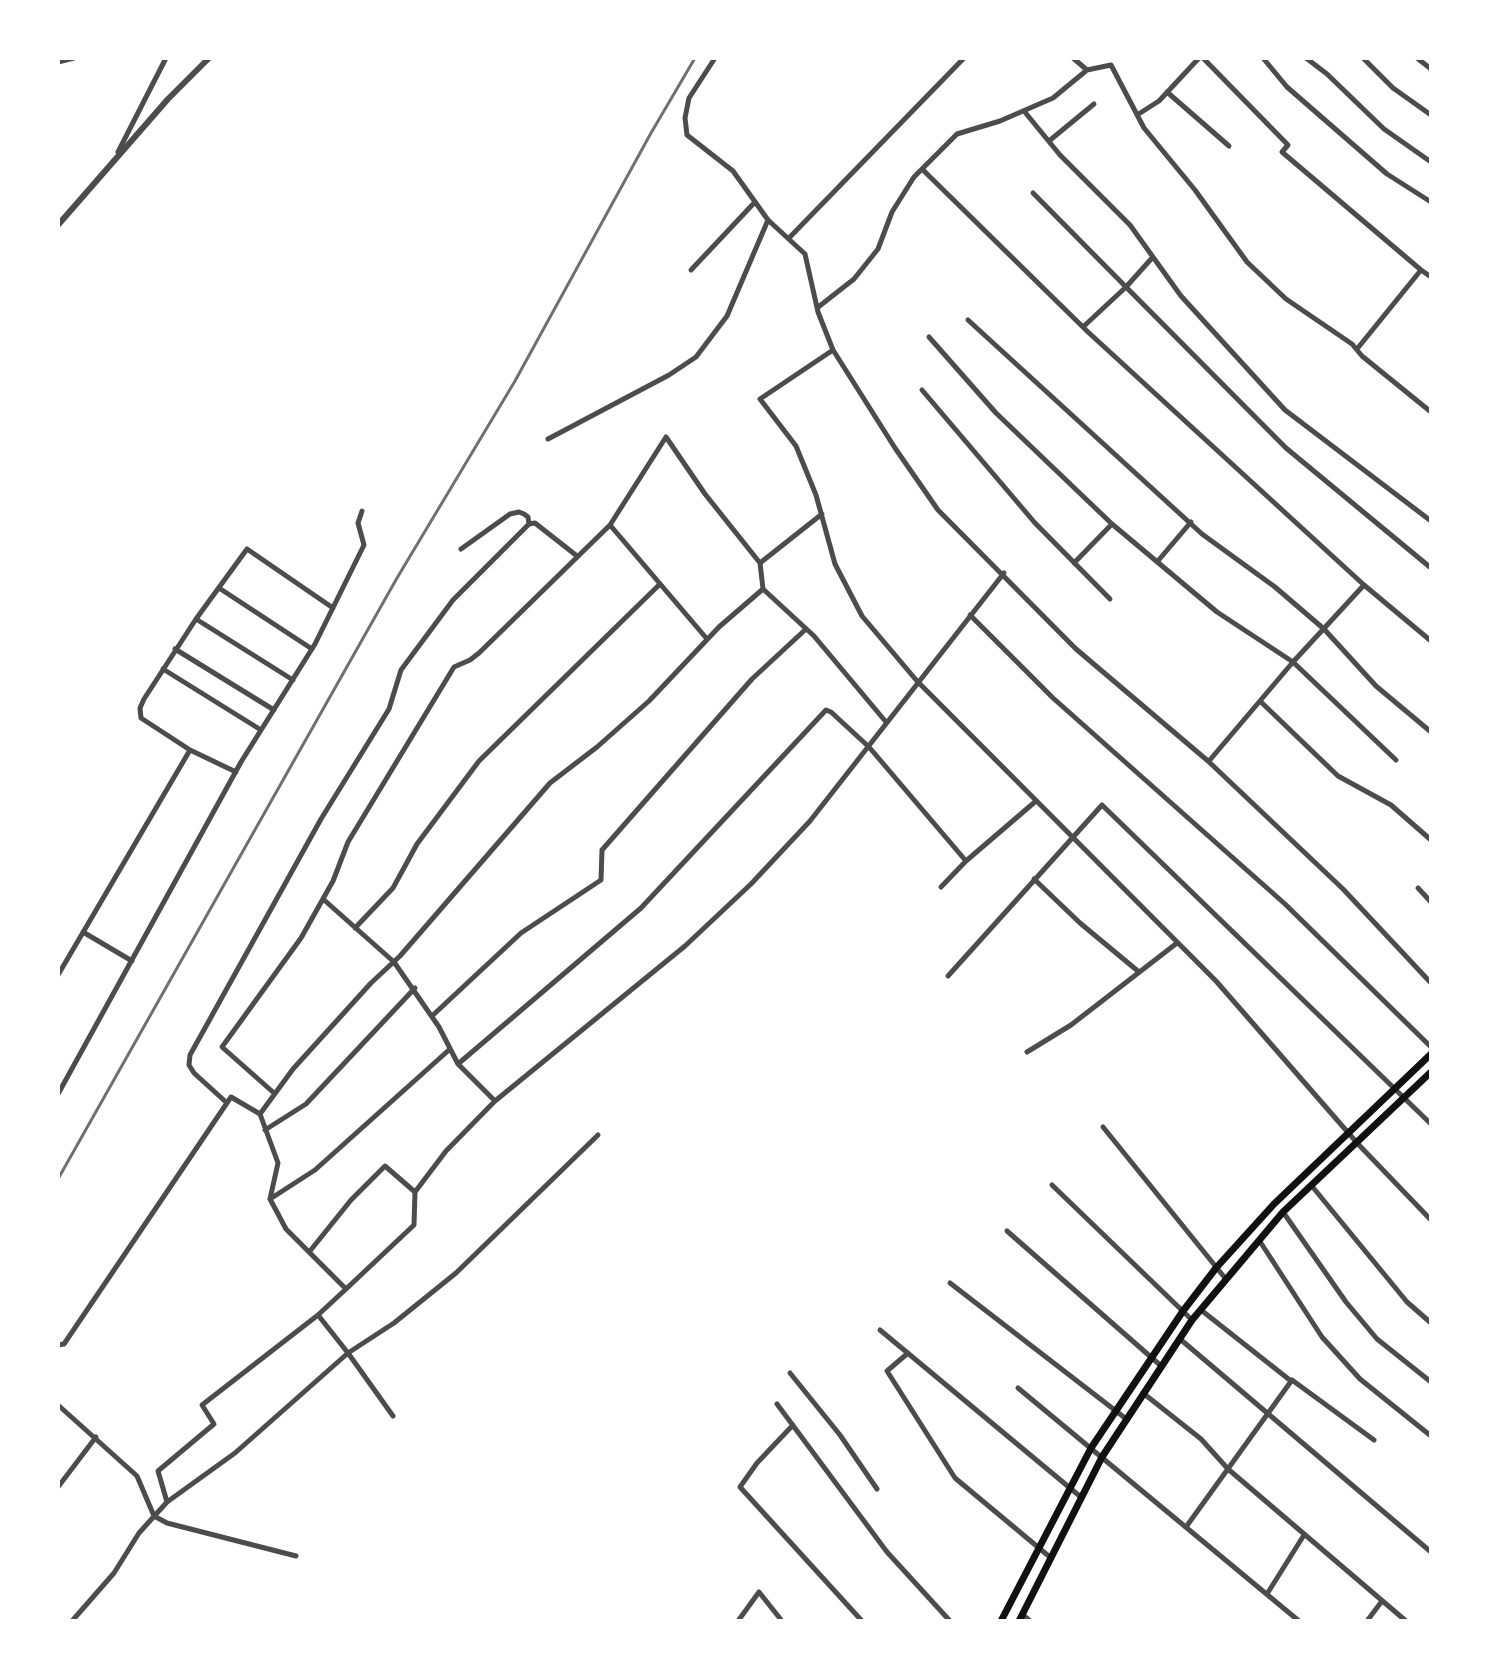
<!DOCTYPE html>
<style>
body{margin:0}
#map{position:relative;width:1489px;height:1679px;overflow:hidden;background:#fff;font-family:Raleway,sans-serif}
canvas{display:block}
.frame{position:absolute;inset:0;border:60px solid #fff;pointer-events:none}
</style>
<div id="map">
<canvas width="1489" height="1679"></canvas>
<div class="frame"></div>
</div>
<script>
const c = document.querySelector('canvas').getContext('2d');
c.lineJoin = 'round';
const shape = rows => new Path2D(rows.map(r => 'M' + r).join(''));
function trace(path, color, width, dash) { c.strokeStyle = color; c.lineWidth = width; c.lineCap = dash ? 'butt' : 'round'; c.setLineDash(dash || []); c.stroke(path); }
trace(shape([
 [715,58,689,98,685,118,687,135,733,171,768,220,805,254,818,312,833,350,895,448,938,510,1076,649,1208,761,1343,889,1431,983],
 [1073,58,1087,70],
 [1203,58,1288,145,1282,152,1421,270,1357,349],
 [1263,58,1287,87,1387,174,1431,202],
 [1306,58,1327,74,1384,129,1431,162],
 [1363,58,1393,88,1431,115],
 [1417,58,1431,69],
 [58,62,74,58],
 [1167,92,1229,146],
 [1024,111,1060,155,1130,225,1181,296,1285,410,1431,521],
 [1137,115,1159,101,1199,58],
 [1049,141,1094,104],
 [118,152,166,58],
 [922,169,1088,332,1364,585,1431,641],
 [1033,193,1126,287,1152,258],
 [789,238,964,58],
 [691,270,755,202],
 [1421,270,1431,277],
 [817,308,854,279,878,249,892,212,914,177,957,134,1000,121,1053,98,1087,70,1111,65,1144,128,1195,190,1247,262,1286,299,1352,344,1362,356,1431,412],
 [968,320,1202,534,1275,587,1324,629,1376,686,1431,732],
 [1083,327,1126,287,1286,448,1431,568],
 [929,337,996,413,1112,524,1217,612,1293,662,1396,760],
 [833,350,760,399,796,446,816,495,835,564,862,616,917,681,1216,981,1358,1144,1431,1220],
 [922,390,1035,523,1110,599],
 [548,439,669,375,696,357,727,316,768,220],
 [610,525,707,639],
 [461,549,510,514,519,512,524,514,528,517,529,524],
 [1157,562,1191,522],
 [760,563,822,514],
 [1074,563,1112,524],
 [219,588,312,649],
 [970,615,1053,698,1285,904,1431,1047],
 [196,619,293,680],
 [175,649,274,710],
 [163,669,261,730],
 [1261,702,1338,776,1391,805,1431,840],
 [190,750,236,772],
 [1209,761,1293,662,1364,585],
 [1034,879,1080,923,1139,972],
 [941,887,966,861],
 [1418,888,1431,902],
 [323,899,394,962,439,1027,458,1064,495,1101],
 [355,928,393,888,417,844,479,761,660,584],
 [83,932,132,961],
 [58,975,190,750,141,718,140,708,144,699,196,619,247,549,333,608],
 [948,976,1102,805,1431,1124],
 [432,1016,521,933,601,880,602,850,752,679,806,629],
 [1027,1052,1071,1025,1177,943],
 [458,1064,641,908,826,710,831,712,869,747,966,861,1036,801],
 [274,1093,222,1047,301,938,333,881,348,842,454,667,470,660,479,653,610,525,666,437,705,494,760,563,763,589],
 [58,1094,241,762,315,644,364,545,358,523,362,511],
 [227,1103,194,1073,189,1065,190,1055,321,819,389,709,401,670,453,600,529,524,535,523,577,556],
 [260,1114,293,1069,371,983,400,956,550,783,597,747,649,701,719,627,763,589,814,636,886,722],
 [1103,1127,1225,1278],
 [265,1130,306,1104,415,988],
 [1052,1185,1192,1320],
 [1311,1185,1407,1302,1431,1323],
 [270,1199,315,1170,450,1049],
 [1283,1212,1346,1302,1377,1339,1431,1382],
 [1007,1231,1160,1365],
 [1259,1240,1322,1337,1360,1379,1431,1436],
 [310,1251,351,1200,385,1166,415,1192],
 [950,1283,1125,1418],
 [346,1289,414,1225,415,1192,446,1151,495,1101,685,946,751,884,810,821,1004,573],
 [1201,1310,1291,1381],
 [880,1330,1082,1498],
 [1180,1339,1431,1552],
 [58,1345,64,1344,231,1097,260,1114,278,1163,270,1199,286,1229,346,1289,318,1315,348,1353,235,1453,167,1502,139,1533,114,1573,72,1621],
 [908,1353,887,1371,955,1478,1051,1558],
 [790,1373,840,1435,877,1489],
 [1018,1388,1299,1621],
 [1143,1393,1201,1439,1228,1469,1406,1621],
 [777,1404,887,1552,950,1621],
 [58,1405,137,1476,154,1516,167,1523,296,1556],
 [393,1416,348,1353,394,1323,456,1273,598,1135],
 [793,1425,757,1463,740,1487,862,1621],
 [58,1487,96,1437],
 [167,1502,158,1471,214,1424,202,1405,318,1315],
 [1186,1527,1292,1380,1374,1440],
 [1267,1594,1304,1535],
 [1023,1615,1030,1621],
 [738,1621,759,1592,782,1621],
 [1367,1621,1382,1601]
]), '#4c4c4c', 5);
trace(shape([
 [58,225,168,99,209,58]
]), '#4c4c4c', 6);
trace(shape([
 [1001,1621,1091,1448,1183,1311,1216,1268,1274,1204,1431,1054],
 [1019,1621,1102,1457,1192,1320,1283,1212,1431,1072]
]), '#111', 7);
trace(shape([
 [58,1179,397,578,515,381,651,133,695,58]
]), '#707070', 3);
</script>
